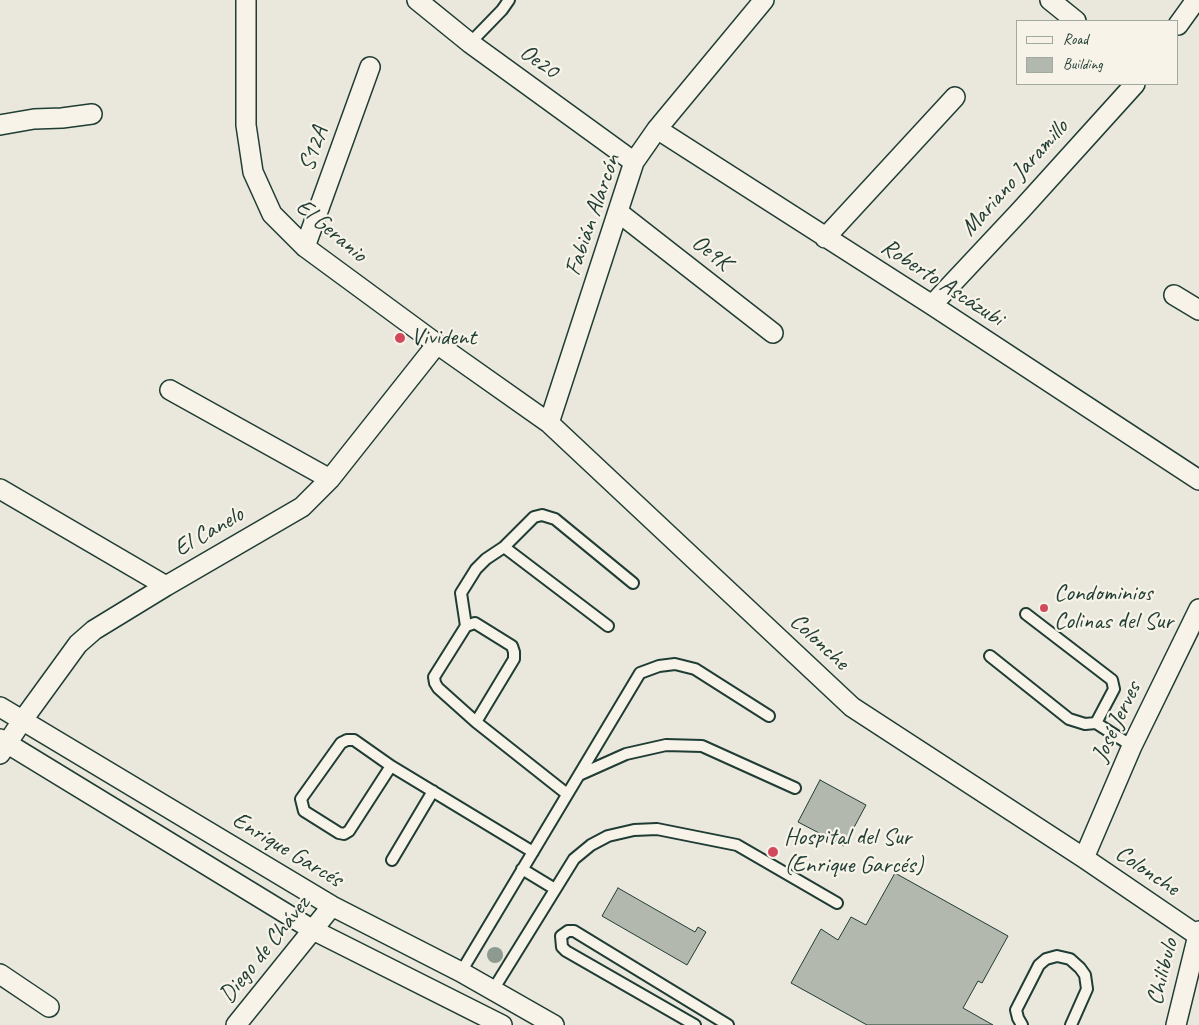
<!DOCTYPE html>
<meta charset="utf-8">
<style>
body{margin:0}
#map{position:relative;width:1199px;height:1025px;overflow:hidden;background:#eae8dd;font-family:Caveat,sans-serif}
canvas{display:block}
.legend{position:absolute;left:1016px;top:20px;width:162px;height:65px;box-sizing:border-box;background:#f7f3e8;border:1px solid #a1aaa0;margin:0;padding:6px 9px;list-style:none;font-size:15px;color:#1f3d34}
.legend li{display:flex;align-items:center;gap:10px;height:25px}
.legend b{width:25px;border:1px solid #a1aaa0}
</style>
<div id="map">
<canvas width="1199" height="1025"></canvas>
<ul class="legend">
<li><b style="height:6px;background:#f7f3e8"></b>Road</li>
<li><b style="height:14px;background:#b2b8ae"></b>Building</li>
</ul>
</div>
<script>
const c = document.querySelector('canvas').getContext('2d');
c.lineJoin = 'round';
function fillPath(path, color) { c.fillStyle = color; c.fill(path, 'evenodd'); }
const shape = rows => new Path2D(rows.map(r => 'M' + r).join(''));
function trace(path, color, width, dash) { c.strokeStyle = color; c.lineWidth = width; c.lineCap = dash ? 'butt' : 'round'; c.setLineDash(dash || []); c.stroke(path); }
function write(font, color, halo, rows, align = 'center') {
  c.font = font + ' Caveat,sans-serif'; c.lineWidth = 4.5; c.setLineDash([]); c.textBaseline = 'middle'; c.strokeStyle = halo; c.fillStyle = color; for (const [text, x, y, turn = 0] of rows) {
    c.save(); c.translate(x, y); c.rotate((+turn || 0) * Math.PI / 180); c.textAlign = isNaN(turn) ? turn : align; if (halo) c.strokeText(text, 0, 0); c.fillText(text, 0, 0); c.restore();
  }
}
const building = shape([
 [820,780,866,805,844,846,798,822,820,780],
 [895,873,1008,936,982,983,978,981,963,1008,993,1025,867,1025,791,983,821,929,838,940,851,917,866,925,895,873],
 [618,888,695,932,698,927,706,932,687,965,602,916,618,888]
]);
fillPath(building, '#b2b8ae');
trace(building, '#1f3d34', 1);
const lane = shape([
 [470,43,502,10,509,0],
 [504,547,534,517,542,515,555,519,633,583],
 [1026,614,1112,680,1114,689,1096,723,1132,746],
 [466,626,461,593,476,569,486,559,504,547,608,626],
 [990,656,1069,719,1085,724,1096,723],
 [476,722,514,659,514,652,512,646,475,623,466,626,434,677,435,683,438,688,476,722,567,794],
 [391,766,349,831,344,834,339,833,304,811,301,799,341,743,347,740,354,740,391,766,533,852],
 [579,775,626,754,666,745,702,746,795,788],
 [392,860,433,791],
 [522,869,555,889],
 [461,972,640,673,659,666,675,664,695,669,769,716],
 [493,990,574,859,591,845,608,836,634,830,657,829,737,845,837,903],
 [695,1025,566,951,562,947,561,936,568,931,574,931,728,1025],
 [1022,1025,1018,1018,1016,1010,1039,965,1046,959,1057,956,1070,959,1080,968,1085,975,1087,989,1071,1025]
]);
const street = shape([
 [246,0,246,125,253,172,272,214,305,247,437,344,549,423,852,707,1084,858,1197,935],
 [417,0,470,43,634,162],
 [1050,0,1076,21],
 [1178,25,1196,0],
 [0,125,34,119,62,118,92,114],
 [657,129,932,305,1199,480],
 [618,212,773,333],
 [825,238,955,97],
 [305,247,370,67],
 [1174,295,1199,310],
 [932,305,1021,210,1135,84],
 [170,390,330,479],
 [549,423,634,162,657,129,764,0],
 [0,489,166,586],
 [0,707,332,906,461,972,554,1025],
 [0,739,313,930,502,1025],
 [0,754,22,721,78,644,94,630,166,586,302,507,330,479,437,344],
 [1084,858,1132,746,1199,609],
 [0,974,49,1007],
 [236,1025,332,906],
 [1176,1025,1199,931]
]);
trace(lane, '#1f3d34', 14);
trace(street, '#1f3d34', 22);
trace(lane, '#f7f3e8', 10);
trace(street, '#f7f3e8', 19);
c.fillStyle = '#8d9a8f';
for (const [x, y] of [
 [495,955]
]) { c.beginPath(); c.arc(x, y, 8, 0, 2 * Math.PI); c.fill(); }
for (const [x, y, r, color] of [
 [400,338,6,"#d1495b"],
 [1044,608,5,"#d1495b"],
 [773,852,6,"#d1495b"]
]) { const dot = new Path2D(); dot.arc(x, y, r, 0, 2 * Math.PI); c.fillStyle = color; c.fill(dot); trace(dot, '#f7f3e8', 2); }
write('24px', '#1f3d34', '#f7f3e8', [
 ["Oe20",539,62,36],
 ["S12A",314,149,-70],
 ["Mariano Jaramillo",1015,178,-48],
 ["Fabián Alarcón",593,215,-71],
 ["El Geranio",331,231,40],
 ["Oe9K",711,253,38],
 ["Roberto Ascázubi",942,283,33],
 ["El Canelo",209,532,-30],
 ["Colonche",819,642,43],
 ["José Jerves",1117,722,-65],
 ["Enrique Garcés",287,850,31],
 ["Colonche",1147,871,34],
 ["Diego de Chávez",265,950,-51],
 ["Chilibulo",1163,972,-76]
]);
write('24px', '#1f3d34', '#f7f3e8', [
 ["Vivident",411,338],
 ["Condominios",1054,594],
 ["Colinas del Sur",1054,622],
 ["Hospital del Sur",784,838],
 ["(Enrique Garcés)",784,866]
], 'left');
</script>
